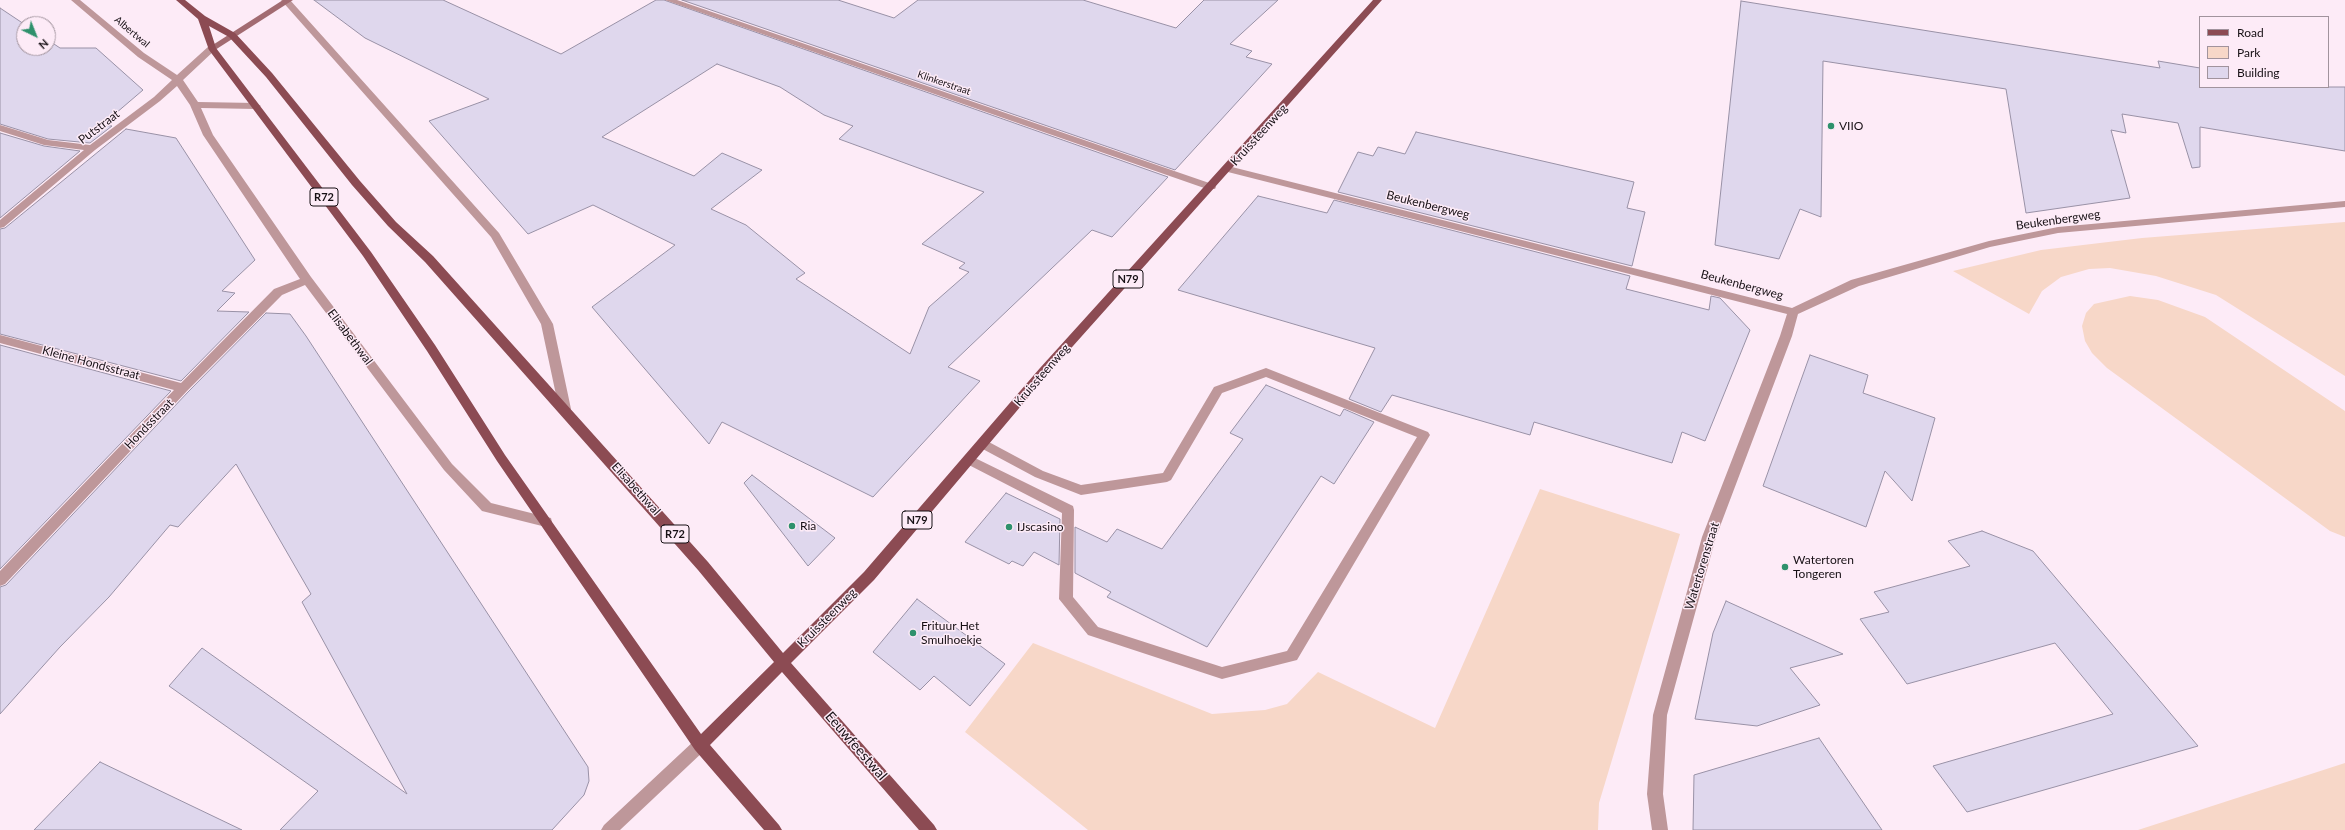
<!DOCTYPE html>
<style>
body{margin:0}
#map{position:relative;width:2345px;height:830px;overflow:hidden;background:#fdebf7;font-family:Lato,sans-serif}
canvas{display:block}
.legend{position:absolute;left:2199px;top:16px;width:130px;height:72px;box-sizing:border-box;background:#fdebf7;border:1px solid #a1939d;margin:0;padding:5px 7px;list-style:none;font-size:12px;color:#171015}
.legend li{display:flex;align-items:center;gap:8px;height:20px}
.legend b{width:20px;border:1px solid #a1939d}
.north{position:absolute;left:16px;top:16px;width:40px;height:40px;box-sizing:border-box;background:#fdebf7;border:1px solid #a1939d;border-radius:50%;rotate:137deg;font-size:11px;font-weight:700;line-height:16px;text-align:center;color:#171015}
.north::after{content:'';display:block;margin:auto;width:14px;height:18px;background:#2e916c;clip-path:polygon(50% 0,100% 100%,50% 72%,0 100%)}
</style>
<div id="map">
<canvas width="2345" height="830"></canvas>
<ul class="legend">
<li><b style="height:5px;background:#8c4b53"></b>Road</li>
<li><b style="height:11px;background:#f7d7c8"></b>Park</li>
<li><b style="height:11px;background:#dfd7ed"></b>Building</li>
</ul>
<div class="north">N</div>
</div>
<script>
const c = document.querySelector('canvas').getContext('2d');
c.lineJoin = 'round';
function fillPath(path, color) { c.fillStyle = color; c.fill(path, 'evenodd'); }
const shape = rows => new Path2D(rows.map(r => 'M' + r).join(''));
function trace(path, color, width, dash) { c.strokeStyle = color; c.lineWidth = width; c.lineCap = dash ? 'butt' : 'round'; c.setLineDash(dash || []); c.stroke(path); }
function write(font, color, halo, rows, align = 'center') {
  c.font = font + ' Lato,sans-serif'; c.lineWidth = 3; c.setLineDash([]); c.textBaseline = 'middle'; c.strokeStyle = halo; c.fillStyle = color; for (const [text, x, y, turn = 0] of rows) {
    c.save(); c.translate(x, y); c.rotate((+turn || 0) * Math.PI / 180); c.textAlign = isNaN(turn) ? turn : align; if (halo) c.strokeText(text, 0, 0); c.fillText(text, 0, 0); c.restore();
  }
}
fillPath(shape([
 [2345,222,2345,376,2216,295,2156,276,2110,268,2089,269,2061,277,2042,291,2029,314,1953,271,2041,250,2142,238],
 [2130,296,2158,300,2205,317,2345,411,2345,537,2330,531,2107,368,2092,353,2085,341,2082,326,2086,313,2094,304],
 [1540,489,1680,534,1599,803,1598,830,1088,830,965,732,1033,643,1212,714,1265,710,1287,704,1318,672,1435,728],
 [2345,763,2345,830,2138,830]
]), '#f7d7c8');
const building = shape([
 [314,0,443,0,561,54,656,0,664,0,1168,177,1112,237,1092,230,948,367,980,381,873,497,722,422,709,444,592,307,675,245,593,205,528,234,429,121,489,99,365,38,314,0],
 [717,64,780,87,824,115,853,126,839,139,984,192,922,244,965,263,959,268,969,272,929,307,910,354,796,279,805,273,746,225,711,209,762,170,722,153,694,176,602,137,717,64],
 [682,0,838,0,894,18,918,0,1083,0,1176,28,1204,0,1278,0,1230,44,1252,51,1246,57,1272,64,1175,170,682,0],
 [1741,1,2160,68,2158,61,2200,68,2200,87,2345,87,2345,151,2200,127,2200,167,2192,168,2178,123,2122,114,2126,133,2111,130,2130,198,2026,213,2006,89,1823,61,1821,217,1800,209,1779,259,1715,245,1741,1],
 [0,8,24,24,24,48,48,48,48,40,60,48,96,48,143,90,102,125,112,126,90,143,48,139,0,124,0,8],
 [126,129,176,138,255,260,222,291,235,293,217,311,249,312,181,381,0,334,0,229,5,228,126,129],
 [1416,132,1634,182,1627,208,1645,212,1632,266,1338,192,1358,152,1373,156,1378,147,1405,154,1416,132],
 [0,133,44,146,80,151,0,218,0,133],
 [1258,196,1327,213,1334,200,1630,276,1626,289,1709,310,1711,296,1720,298,1750,330,1705,441,1682,432,1672,463,1534,422,1530,435,1392,395,1381,412,1349,399,1375,348,1178,290,1258,196],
 [266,313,290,314,306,336,588,767,589,781,584,795,552,830,280,830,318,791,169,686,202,648,407,794,302,602,311,594,236,464,178,527,170,525,109,597,60,647,0,714,0,587,6,585,188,392,266,313],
 [0,345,171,391,0,569,0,345],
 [1810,355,1868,375,1863,393,1935,418,1912,501,1885,471,1866,527,1763,486,1810,355],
 [1266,385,1340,416,1344,409,1374,422,1334,484,1321,476,1207,647,1107,597,1111,592,1075,573,1075,527,1107,542,1117,529,1162,549,1243,439,1230,433,1266,385],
 [752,475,835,538,808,566,744,483,752,475],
 [1006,493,1060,519,1059,565,1034,552,1023,566,1012,561,1009,564,965,542,1006,493],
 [1982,531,2033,551,2198,746,1967,812,1933,766,2113,714,2055,643,1907,684,1860,619,1889,612,1874,592,1970,566,1948,541,1982,531],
 [917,599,1005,664,970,706,934,676,920,690,873,652,917,599],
 [1726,601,1843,654,1790,668,1820,705,1757,726,1695,719,1713,633,1726,601],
 [1819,738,1882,830,1693,830,1694,775,1819,738],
 [100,762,242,830,34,830,100,762]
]);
fillPath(building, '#dfd7ed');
trace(building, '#9991a6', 1);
fillPath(shape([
 [1266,368,1428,432,1430,435,1297,660,1222,679,1088,635,1059,599,1062,513,965,463,963,460,965,457,973,457,1073,506,1074,510,1073,597,1098,627,1222,667,1287,651,1417,437,1266,377,1222,393,1171,480,1167,482,1081,495,1035,477,979,447,977,444,979,441,983,439,987,441,1043,471,1081,485,1163,473,1214,387,1266,368]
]), '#be979a');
fillPath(shape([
 [71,0,80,0,144,53,177,75,209,46,215,46,215,50,183,80,198,102,256,103,261,106,256,109,201,108,213,135,311,277,452,464,491,503,551,518,552,522,551,526,546,527,482,511,444,470,305,285,282,295,187,391,5,584,0,586,0,571,174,390,0,343,0,335,181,383,274,289,300,279,203,135,190,105,177,86,160,101,95,150,4,227,0,228,0,220,84,150,44,145,0,131,0,125,48,140,90,145,154,97,172,80,138,57,71,0],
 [281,0,290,0,499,233,553,324,571,409,569,412,565,413,559,409,541,324,491,237,281,0],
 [665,0,677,0,1215,185,1216,187,1215,189,1207,189,665,0],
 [1228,166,1792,308,1851,280,1989,241,2058,227,2345,201,2345,207,2058,233,1990,247,1859,286,1798,314,1792,336,1716,537,1667,715,1663,794,1668,830,1652,830,1647,794,1653,715,1702,537,1780,336,1787,314,1224,171,1224,167,1228,166],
 [700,738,705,740,707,745,705,750,620,830,601,830,604,825,695,740,700,738]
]), '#be979a');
fillPath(shape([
 [283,0,293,0,215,50,209,50,208,48,283,0]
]), '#a26b71');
fillPath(shape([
 [176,0,185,0,205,16,235,33,272,73,360,181,396,222,433,256,708,562,783,653,864,572,1040,368,1373,0,1382,0,1048,374,874,580,791,663,934,825,937,830,919,830,782,672,710,745,779,825,782,830,764,830,695,750,497,461,427,351,363,256,209,50,198,19,176,0],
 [209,26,229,37,266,77,352,185,388,226,425,262,698,570,774,662,701,734,505,455,435,345,371,252,216,48,209,26]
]), '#8c4b53');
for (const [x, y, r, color] of [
 [1831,126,4,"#2e916c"],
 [792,526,4,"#2e916c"],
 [1009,527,4,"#2e916c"],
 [1785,567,4,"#2e916c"],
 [913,633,4,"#2e916c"]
]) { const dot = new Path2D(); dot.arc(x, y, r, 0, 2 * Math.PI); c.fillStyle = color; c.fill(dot); trace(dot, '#fdebf7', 1.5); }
write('10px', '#171015', '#fdebf7', [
 ["Albertwal",132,32,40],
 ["Klinkerstraat",944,83,19]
]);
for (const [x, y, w] of [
 [324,197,28],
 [1128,279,30],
 [917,520,30],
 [675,534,28]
]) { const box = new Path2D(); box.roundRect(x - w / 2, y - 9, w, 18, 3); c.fillStyle = '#fdebf7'; c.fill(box); trace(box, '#171015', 1); }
write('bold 11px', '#171015', null, [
 ["R72",324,197],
 ["N79",1128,279],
 ["N79",917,520],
 ["R72",675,534]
]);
write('12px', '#171015', '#fdebf7', [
 ["VIIO",1839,126],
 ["Ria",800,526],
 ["IJscasino",1017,527],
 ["Watertoren",1793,560],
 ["Tongeren",1793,574],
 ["Frituur Het",921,626],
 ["Smulhoekje",921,640]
], 'left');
write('12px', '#171015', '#fdebf7', [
 ["Putstraat",99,127,-37],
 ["Kruissteenweg",1259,135,-48],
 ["Beukenbergweg",1428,205,14],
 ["Beukenbergweg",2058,220,-8],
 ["Beukenbergweg",1742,285,15],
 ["Elisabethwal",350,337,53],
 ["Kleine Hondsstraat",91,363,15],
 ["Kruissteenweg",1042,375,-49],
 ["Hondsstraat",149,424,-46],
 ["Elisabethwal",636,489,48],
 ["Watertorenstraat",1702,566,-73],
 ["Kruissteenweg",827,618,-45]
]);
write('14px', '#171015', '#fdebf7', [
 ["Eeuwfeestwal",856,746,49]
]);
</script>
